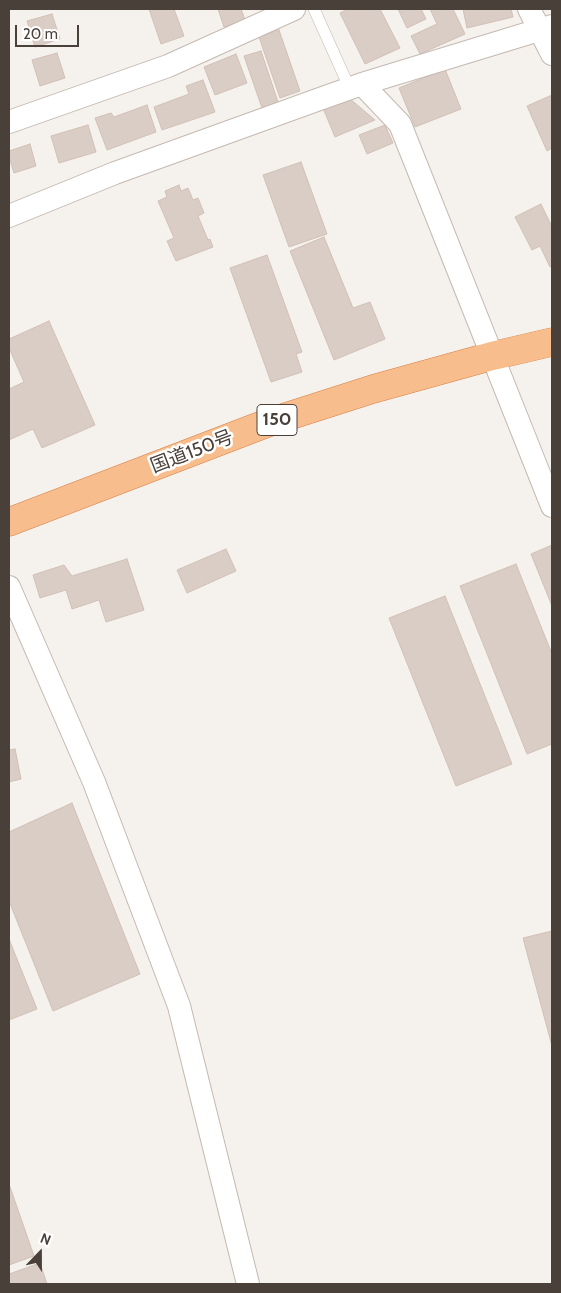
<!DOCTYPE html>
<meta charset="utf-8">
<style>
body{margin:0}
#map{position:relative;width:561px;height:1293px;overflow:hidden;background:#f5f1ec;font-family:Cabin,sans-serif}
canvas{display:block}
.frame{position:absolute;inset:0;border:10px solid #4a403a;pointer-events:none}
.north{position:absolute;left:15px;top:1228px;width:50px;height:50px;-webkit-text-stroke:4px #fff;paint-order:stroke;rotate:22deg;font-size:14px;font-weight:700;line-height:20px;text-align:center;color:#4a403a}
.north::after{content:'';display:block;margin:auto;width:18px;height:22px;background:#4a403a;clip-path:polygon(50% 0,100% 100%,50% 72%,0 100%)}
.scale{position:absolute;left:15px;top:25px;width:64px;height:22px;box-sizing:border-box;border:2px solid #4a403a;border-top:0;padding-left:6px;font-size:15px;line-height:18px;white-space:nowrap;color:#4a403a;-webkit-text-stroke:4px #fff;paint-order:stroke}
</style>
<div id="map">
<canvas width="561" height="1293"></canvas>
<div class="frame"></div>
<div class="north">N</div>
<div class="scale">20 m</div>
</div>
<script>
const c = document.querySelector('canvas').getContext('2d');
c.lineJoin = 'round';
function fillPath(path, color) { c.fillStyle = color; c.fill(path, 'evenodd'); }
const shape = rows => new Path2D(rows.map(r => 'M' + r).join(''));
function trace(path, color, width, dash) { c.strokeStyle = color; c.lineWidth = width; c.lineCap = dash ? 'butt' : 'round'; c.setLineDash(dash || []); c.stroke(path); }
function write(font, color, halo, rows, align = 'center') {
  c.font = font + ' Cabin,"Noto Sans JP",sans-serif'; c.lineWidth = 5; c.setLineDash([]); c.textBaseline = 'middle'; c.strokeStyle = halo; c.fillStyle = color; for (const [text, x, y, turn = 0] of rows) {
    c.save(); c.translate(x, y); c.rotate((+turn || 0) * Math.PI / 180); c.textAlign = isNaN(turn) ? turn : align; if (halo) c.strokeText(text, 0, 0); c.fillText(text, 0, 0); c.restore();
  }
}
const building = shape([
 [149,9,174,9,184,36,161,44,149,9],
 [218,9,241,9,245,20,224,27,218,9],
 [348,9,380,9,400,48,365,64,340,13,348,9],
 [398,9,421,9,426,19,407,28,398,9],
 [430,9,453,9,465,34,420,54,411,36,437,24,430,9],
 [463,9,511,9,513,17,467,28,463,9],
 [52,14,60,39,35,47,27,21,52,14],
 [279,30,300,91,280,98,259,37,279,30],
 [261,51,278,102,262,108,244,56,261,51],
 [57,53,65,78,40,86,32,60,57,53],
 [236,54,247,83,215,95,204,67,236,54],
 [445,69,461,109,415,127,399,88,445,69],
 [203,80,215,112,162,130,154,107,189,94,186,86,203,80],
 [552,95,552,148,547,151,527,106,552,95],
 [349,98,375,120,335,137,323,108,349,98],
 [147,105,156,132,107,150,95,118,111,113,114,117,147,105],
 [88,125,96,152,59,163,51,136,88,125],
 [385,125,393,143,367,154,359,135,385,125],
 [30,144,36,166,14,173,9,157,9,151,30,144],
 [301,162,327,234,289,247,263,175,301,162],
 [179,185,181,191,188,188,193,200,198,198,204,213,198,216,208,240,210,239,213,247,176,261,167,241,174,238,158,201,167,197,165,191,179,185],
 [541,204,552,227,552,266,550,267,540,246,532,250,515,217,541,204],
 [324,237,353,308,370,302,385,339,334,360,290,251,324,237],
 [267,255,302,352,296,354,302,372,271,382,230,268,267,255],
 [49,321,95,425,42,448,33,429,9,440,9,389,24,382,9,348,9,339,49,321],
 [552,545,552,606,531,554,552,545],
 [226,549,236,571,187,593,177,570,226,549],
 [127,559,144,610,106,622,99,600,72,609,66,590,40,598,33,575,64,565,72,576,127,559],
 [516,564,552,654,552,744,527,754,460,586,516,564],
 [445,596,512,764,456,786,389,618,445,596],
 [15,749,21,779,9,782,9,750,15,749],
 [72,803,140,974,53,1011,9,901,9,832,72,803],
 [552,931,552,1046,523,938,552,931],
 [9,939,37,1009,9,1020,9,939],
 [9,1184,34,1256,9,1265,9,1184],
 [40,1263,47,1284,9,1284,9,1274,40,1263]
]);
fillPath(building, '#dacdc5');
trace(building, '#d1c0b6', 1);
const service = shape([
 [314,9,350,89]
]);
const minor = shape([
 [529,9,552,54],
 [362,84,400,124,552,506],
 [9,122,168,66,294,9],
 [9,216,115,173,328,96,362,84,552,26],
 [9,587,94,782,179,1006,248,1284]
]);
const trunk = shape([
 [9,522,270,422,373,389,492,356,552,342]
]);
trace(service, '#c4b9b2', 12);
trace(minor, '#c4b9b2', 24);
trace(trunk, '#d77f45', 29);
trace(service, '#fff', 11);
trace(minor, '#fff', 22);
trace(trunk, '#f8bd8c', 28);
for (const [x, y, w] of [
 [277,420,40]
]) { const box = new Path2D(); box.roundRect(x - w / 2, y - 15.5, w, 31, 4); c.fillStyle = '#fff'; c.fill(box); trace(box, '#4a403a', 1); }
write('bold 18px', '#4a403a', null, [
 ["150",277,420]
]);
write('19px', '#4a403a', '#fff', [
 ["国道150号",192,452,-21]
]);
</script>
